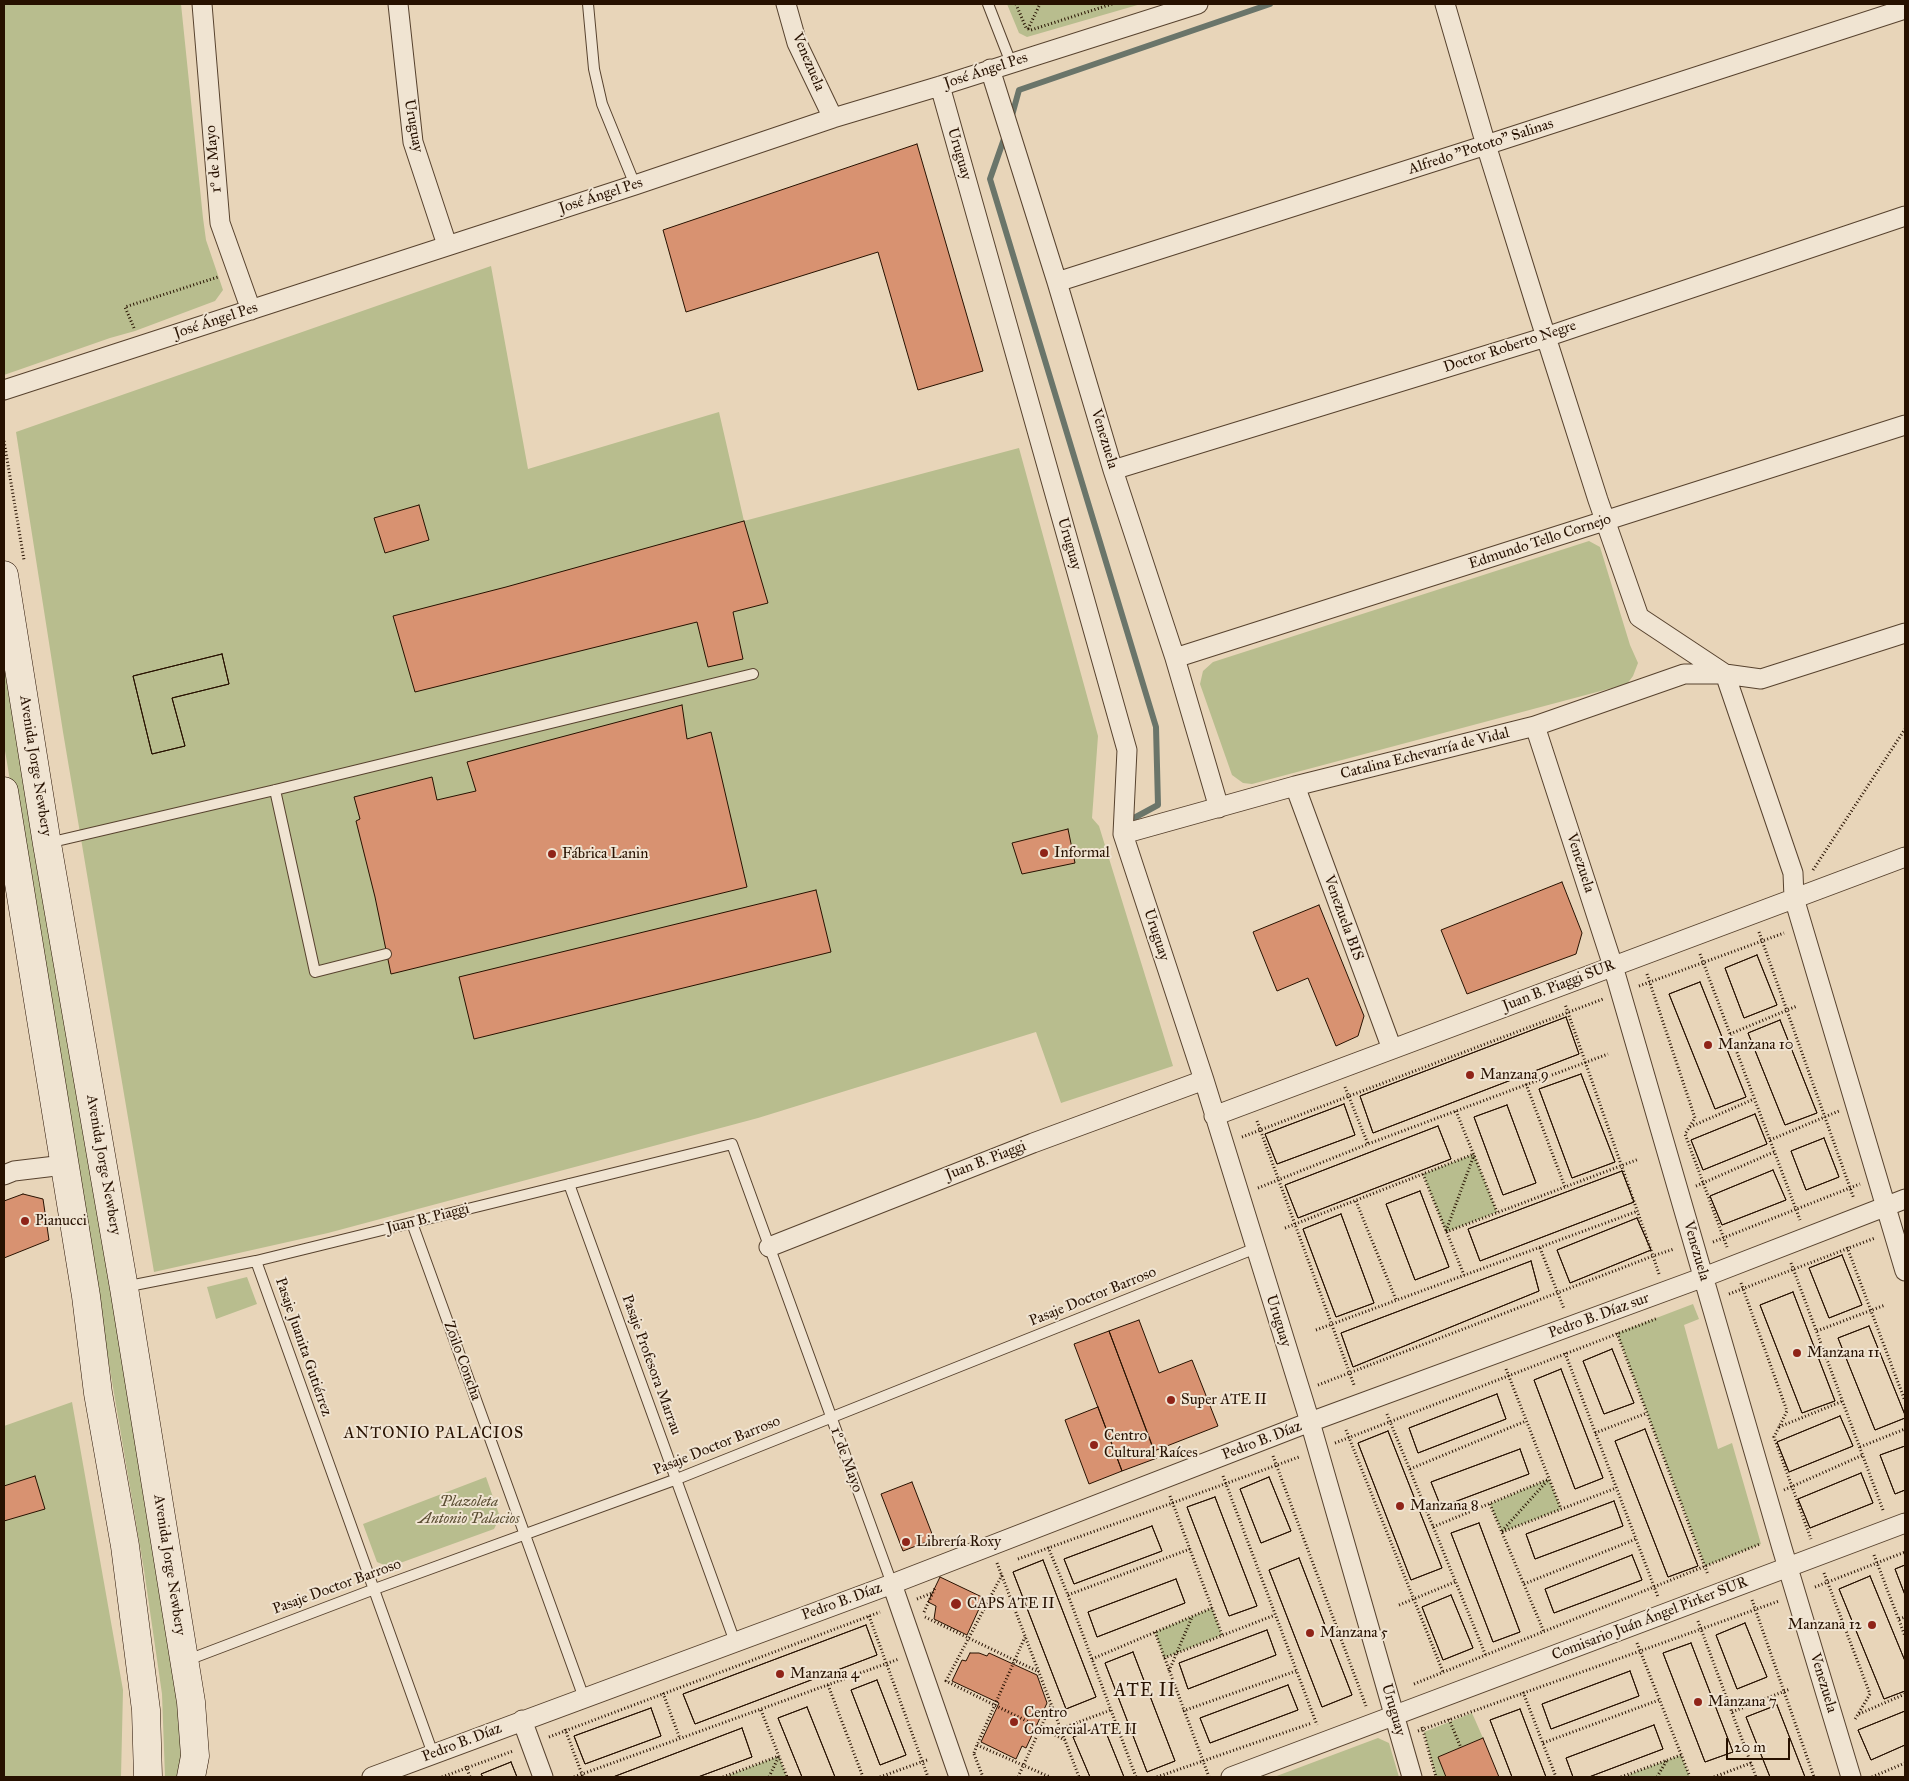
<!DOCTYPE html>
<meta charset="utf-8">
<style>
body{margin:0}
#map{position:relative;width:1909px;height:1781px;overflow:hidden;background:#e8d5b9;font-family:"IM FELL Great Primer",serif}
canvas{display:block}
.frame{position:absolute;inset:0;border:5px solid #271100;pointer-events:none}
.scale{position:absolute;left:1726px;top:1738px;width:64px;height:22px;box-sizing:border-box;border:2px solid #271100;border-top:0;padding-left:6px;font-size:15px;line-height:18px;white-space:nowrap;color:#271100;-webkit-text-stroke:4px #f0e4d2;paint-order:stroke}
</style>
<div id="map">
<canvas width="1909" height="1781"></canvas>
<div class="frame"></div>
<div class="scale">20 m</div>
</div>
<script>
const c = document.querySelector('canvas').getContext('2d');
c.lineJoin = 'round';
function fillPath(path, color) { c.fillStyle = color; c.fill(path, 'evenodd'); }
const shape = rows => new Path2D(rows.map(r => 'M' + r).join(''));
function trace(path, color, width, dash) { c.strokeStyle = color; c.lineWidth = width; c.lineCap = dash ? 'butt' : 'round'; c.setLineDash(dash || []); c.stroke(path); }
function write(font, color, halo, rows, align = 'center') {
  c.font = font + ' "IM FELL Great Primer",serif'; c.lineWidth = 4; c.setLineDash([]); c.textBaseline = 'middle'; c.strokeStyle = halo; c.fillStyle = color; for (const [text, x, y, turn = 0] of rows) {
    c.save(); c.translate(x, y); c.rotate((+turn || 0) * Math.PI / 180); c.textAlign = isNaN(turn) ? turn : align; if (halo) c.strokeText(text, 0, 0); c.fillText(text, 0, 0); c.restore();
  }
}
fillPath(shape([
 [4,4,181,4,203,218,206,240,223,290,215,301,135,331,110,338,4,375],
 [1007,4,1141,4,1027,37,1019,33],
 [491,266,528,469,719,412,744,521,1019,448,1098,736,1092,818,1099,826,1173,1066,1061,1103,1036,1032,758,1118,328,1233,154,1272,63,732,16,432],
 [1589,541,1600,547,1630,645,1638,663,1633,676,1627,684,1252,784,1243,783,1232,775,1200,684,1203,671,1213,662],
 [4,629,186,1716,182,1777,165,1777,162,1694,144,1570,4,745],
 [1474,1154,1497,1212,1446,1232,1423,1174],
 [247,1277,257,1304,216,1319,207,1287],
 [1693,1304,1699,1319,1684,1325,1718,1449,1732,1443,1761,1544,1705,1566,1617,1333],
 [72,1402,123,1690,121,1777,4,1777,4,1426],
 [486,1477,500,1517,494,1529,389,1567,377,1562,363,1524],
 [1549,1479,1561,1509,1502,1532,1490,1504],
 [1212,1608,1222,1635,1164,1658,1155,1632],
 [1472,1713,1483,1738,1438,1757,1446,1777,1436,1777,1424,1732],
 [1378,1738,1389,1743,1399,1777,1274,1777],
 [1681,1755,1690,1777,1629,1777,1628,1775],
 [779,1756,787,1777,728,1777,727,1776]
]), '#b8bd8e');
trace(shape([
 [1011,119,1019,90,1270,4],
 [1005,136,990,179,1156,727,1158,805,1134,818]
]), '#6a756a', 6);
const building = shape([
 [917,144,983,371,918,390,878,252,686,312,663,230,917,144],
 [419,505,429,540,385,553,374,518,419,505],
 [744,521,768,603,733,612,743,659,708,667,697,622,415,692,393,616,506,587,744,521],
 [222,654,229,684,172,698,185,746,152,754,133,676,222,654],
 [222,654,229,684,172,698,185,746,152,754,133,676,222,654],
 [682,705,687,739,711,732,747,887,391,974,375,897,356,821,360,819,354,797,432,777,437,800,476,791,467,762,682,705],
 [1068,829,1075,863,1022,874,1012,843,1068,829],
 [1562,882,1582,933,1576,954,1467,994,1441,930,1562,882],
 [816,890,831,952,474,1039,459,977,816,890],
 [1319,905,1364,1016,1358,1036,1336,1046,1308,978,1277,991,1253,932,1319,905],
 [1757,955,1777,1005,1744,1018,1725,968,1757,955],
 [1757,955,1777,1005,1744,1018,1725,968,1757,955],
 [1700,982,1746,1097,1715,1109,1669,994,1700,982],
 [1700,982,1746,1097,1715,1109,1669,994,1700,982],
 [1566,1017,1579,1054,1373,1133,1360,1096,1566,1017],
 [1566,1017,1579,1054,1373,1133,1360,1096,1566,1017],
 [1780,1020,1817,1113,1785,1125,1748,1033,1780,1020],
 [1780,1020,1817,1113,1785,1125,1748,1033,1780,1020],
 [1581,1074,1615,1162,1572,1178,1539,1089,1581,1074],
 [1581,1074,1615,1162,1572,1178,1539,1089,1581,1074],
 [1344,1104,1355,1135,1277,1164,1265,1134,1344,1104],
 [1344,1104,1355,1135,1277,1164,1265,1134,1344,1104],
 [1507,1105,1536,1183,1503,1195,1474,1117,1507,1105],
 [1507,1105,1536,1183,1503,1195,1474,1117,1507,1105],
 [1755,1114,1767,1144,1703,1170,1691,1140,1755,1114],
 [1755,1114,1767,1144,1703,1170,1691,1140,1755,1114],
 [1438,1126,1451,1159,1298,1218,1285,1185,1438,1126],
 [1438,1126,1451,1159,1298,1218,1285,1185,1438,1126],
 [1824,1138,1839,1177,1806,1190,1791,1151,1824,1138],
 [1824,1138,1839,1177,1806,1190,1791,1151,1824,1138],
 [1773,1170,1786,1200,1722,1225,1710,1196,1773,1170],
 [1773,1170,1786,1200,1722,1225,1710,1196,1773,1170],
 [1622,1171,1634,1202,1480,1261,1468,1229,1622,1171],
 [1622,1171,1634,1202,1480,1261,1468,1229,1622,1171],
 [1420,1191,1449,1267,1415,1280,1386,1204,1420,1191],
 [1420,1191,1449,1267,1415,1280,1386,1204,1420,1191],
 [23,1194,43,1199,49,1240,4,1258,4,1201,23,1194],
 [1341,1214,1374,1303,1336,1317,1303,1229,1341,1214],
 [1341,1214,1374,1303,1336,1317,1303,1229,1341,1214],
 [1637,1218,1651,1250,1570,1283,1557,1250,1637,1218],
 [1637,1218,1651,1250,1570,1283,1557,1250,1637,1218],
 [1842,1255,1862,1305,1829,1318,1809,1268,1842,1255],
 [1842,1255,1862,1305,1829,1318,1809,1268,1842,1255],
 [1531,1261,1539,1291,1353,1367,1341,1333,1531,1261],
 [1531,1261,1539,1291,1353,1367,1341,1333,1531,1261],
 [1793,1292,1835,1401,1802,1413,1760,1305,1793,1292],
 [1793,1292,1835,1401,1802,1413,1760,1305,1793,1292],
 [1139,1320,1159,1373,1192,1360,1218,1426,1154,1451,1109,1331,1139,1320],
 [1869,1326,1905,1415,1905,1418,1875,1430,1838,1338,1869,1326],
 [1869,1326,1905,1415,1905,1418,1875,1430,1838,1338,1869,1326],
 [1109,1331,1157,1458,1122,1471,1074,1344,1109,1331],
 [1612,1349,1634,1403,1604,1414,1583,1361,1612,1349],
 [1612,1349,1634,1403,1604,1414,1583,1361,1612,1349],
 [1561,1369,1603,1478,1575,1489,1534,1380,1561,1369],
 [1561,1369,1603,1478,1575,1489,1534,1380,1561,1369],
 [1497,1394,1506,1419,1418,1453,1409,1428,1497,1394],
 [1497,1394,1506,1419,1418,1453,1409,1428,1497,1394],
 [1098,1407,1122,1471,1089,1484,1065,1420,1098,1407],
 [1840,1416,1853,1446,1789,1472,1777,1442,1840,1416],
 [1840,1416,1853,1446,1789,1472,1777,1442,1840,1416],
 [1645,1429,1698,1566,1668,1577,1615,1441,1645,1429],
 [1645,1429,1698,1566,1668,1577,1615,1441,1645,1429],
 [1388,1431,1442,1568,1411,1580,1358,1443,1388,1431],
 [1388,1431,1442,1568,1411,1580,1358,1443,1388,1431],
 [1905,1446,1905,1490,1895,1494,1880,1455,1905,1446],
 [1905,1446,1905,1490,1895,1494,1880,1455,1905,1446],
 [1520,1449,1529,1474,1441,1507,1431,1482,1520,1449],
 [1520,1449,1529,1474,1441,1507,1431,1482,1520,1449],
 [1861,1473,1873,1503,1810,1528,1798,1499,1861,1473],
 [1861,1473,1873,1503,1810,1528,1798,1499,1861,1473],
 [35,1476,45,1509,4,1521,4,1486,35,1476],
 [1269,1477,1291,1531,1261,1543,1240,1489,1269,1477],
 [1269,1477,1291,1531,1261,1543,1240,1489,1269,1477],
 [912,1482,934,1539,903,1551,881,1494,912,1482],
 [1215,1497,1257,1606,1229,1616,1187,1507,1215,1497],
 [1215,1497,1257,1606,1229,1616,1187,1507,1215,1497],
 [1614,1501,1623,1526,1535,1559,1526,1534,1614,1501],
 [1614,1501,1623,1526,1535,1559,1526,1534,1614,1501],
 [1479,1523,1520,1632,1493,1642,1451,1533,1479,1523],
 [1479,1523,1520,1632,1493,1642,1451,1533,1479,1523],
 [1152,1526,1162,1551,1074,1584,1064,1559,1152,1526],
 [1152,1526,1162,1551,1074,1584,1064,1559,1152,1526],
 [1632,1555,1642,1580,1554,1613,1545,1589,1632,1555],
 [1632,1555,1642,1580,1554,1613,1545,1589,1632,1555],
 [1299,1558,1352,1695,1322,1707,1269,1570,1299,1558],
 [1299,1558,1352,1695,1322,1707,1269,1570,1299,1558],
 [1043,1560,1096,1697,1066,1709,1013,1572,1043,1560],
 [1043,1560,1096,1697,1066,1709,1013,1572,1043,1560],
 [1905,1565,1905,1595,1895,1569,1905,1565],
 [1905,1565,1905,1595,1895,1569,1905,1565],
 [1870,1576,1905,1661,1905,1691,1884,1699,1839,1589,1870,1576],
 [1870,1576,1905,1661,1905,1691,1884,1699,1839,1589,1870,1576],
 [940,1577,984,1598,967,1635,934,1619,936,1606,928,1602,940,1577],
 [1176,1579,1185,1603,1097,1637,1088,1612,1176,1579],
 [1176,1579,1185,1603,1097,1637,1088,1612,1176,1579],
 [1451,1595,1473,1648,1443,1660,1422,1607,1451,1595],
 [1451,1595,1473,1648,1443,1660,1422,1607,1451,1595],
 [1745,1623,1767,1677,1737,1689,1716,1635,1745,1623],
 [1745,1623,1767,1677,1737,1689,1716,1635,1745,1623],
 [866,1625,877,1655,695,1724,683,1694,866,1625],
 [866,1625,877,1655,695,1724,683,1694,866,1625],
 [1267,1630,1276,1655,1188,1689,1179,1663,1267,1630],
 [1267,1630,1276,1655,1188,1689,1179,1663,1267,1630],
 [1691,1643,1733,1752,1705,1762,1663,1653,1691,1643],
 [1691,1643,1733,1752,1705,1762,1663,1653,1691,1643],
 [1133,1652,1175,1761,1147,1772,1105,1663,1133,1652],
 [1133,1652,1175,1761,1147,1772,1105,1663,1133,1652],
 [970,1653,979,1653,987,1656,989,1653,1037,1675,1047,1703,1026,1748,1022,1746,1016,1759,981,1742,999,1703,952,1681,962,1660,966,1661,970,1653],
 [1630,1671,1639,1696,1551,1729,1542,1704,1630,1671],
 [1630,1671,1639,1696,1551,1729,1542,1704,1630,1671],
 [877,1680,906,1755,880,1765,851,1690,877,1680],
 [877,1680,906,1755,880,1765,851,1690,877,1680],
 [1288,1685,1298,1710,1210,1743,1200,1718,1288,1685],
 [1288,1685,1298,1710,1210,1743,1200,1718,1288,1685],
 [1777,1705,1805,1777,1770,1777,1746,1717,1777,1705],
 [1777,1705,1805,1777,1770,1777,1746,1717,1777,1705],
 [807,1707,835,1777,802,1777,778,1718,807,1707],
 [807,1707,835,1777,802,1777,778,1718,807,1707],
 [651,1708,661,1736,585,1764,574,1736,651,1708],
 [651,1708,661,1736,585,1764,574,1736,651,1708],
 [1520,1709,1546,1777,1512,1777,1490,1720,1520,1709],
 [1520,1709,1546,1777,1512,1777,1490,1720,1520,1709],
 [1905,1711,1905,1745,1871,1760,1858,1730,1905,1711],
 [1905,1711,1905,1745,1871,1760,1858,1730,1905,1711],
 [1103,1725,1124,1777,1090,1777,1073,1737,1103,1725],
 [1103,1725,1124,1777,1090,1777,1073,1737,1103,1725],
 [1654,1725,1663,1749,1589,1777,1573,1777,1566,1758,1654,1725],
 [1654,1725,1663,1749,1589,1777,1573,1777,1566,1758,1654,1725],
 [742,1728,752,1757,698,1777,613,1777,742,1728],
 [742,1728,752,1757,698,1777,613,1777,742,1728],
 [1483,1738,1499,1777,1446,1777,1438,1757,1483,1738],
 [511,1762,517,1777,483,1777,481,1774,511,1762],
 [511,1762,517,1777,483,1777,481,1774,511,1762]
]);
fillPath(building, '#d89271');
trace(building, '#271100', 1);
const service = shape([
 [588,4,594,69,602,104,635,185],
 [988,4,1011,63],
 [275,790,315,972,386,954],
 [48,843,275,790,753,674],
 [569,1184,735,1642],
 [412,1223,584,1698],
 [256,1261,433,1754],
 [124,1287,256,1261,732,1144,892,1584],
 [185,1661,372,1590,677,1479,1256,1248]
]);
const minor = shape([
 [202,4,220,223,251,310],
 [398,4,413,142,447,245],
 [786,4,797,43,833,118],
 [1445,4,1486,145,1539,315,1598,500,1639,617,1725,674,1793,873,1794,898,1905,1271],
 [990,69,1057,282,1113,470,1175,658,1219,808],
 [940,86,1127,750,1123,834,1204,1080,1310,1422,1412,1777],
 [1057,282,1486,145,1905,9],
 [4,390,635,185,833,118,940,86,1198,4],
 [1113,470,1546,337,1905,216],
 [1175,658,1905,425],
 [1535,726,1613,966,1782,1548,1851,1777],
 [1295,786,1392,1049],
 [1123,834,1295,786,1535,726,1684,674,1725,674,1761,679,1905,633],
 [1214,1116,1905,857],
 [4,1175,14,1171,64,1165],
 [769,1247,1033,1143,1204,1080],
 [892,1584,959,1777],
 [522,1720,543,1777],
 [372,1777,892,1584,1310,1422,1704,1277,1905,1199],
 [1231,1777,1905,1523]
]);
const secondary = shape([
 [4,575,47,844,124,1288,191,1702,195,1756,191,1777],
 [4,791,86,1296,98,1393,125,1546,146,1710,148,1777]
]);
trace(service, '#57422e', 12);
trace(minor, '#57422e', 21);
trace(secondary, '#271100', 29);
trace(shape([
 [1016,4,1026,28,1031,30,1112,4],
 [1028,29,1040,4],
 [134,328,125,307,218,277],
 [4,441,24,560],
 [1813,870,1905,729],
 [1759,932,1854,1199],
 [1700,954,1800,1220],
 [1647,974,1695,1118,1685,1134,1727,1247],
 [1639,986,1784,933],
 [1730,1034,1797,1006],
 [1526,1084,1565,1187],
 [1345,1087,1368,1144],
 [1456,1111,1497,1212],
 [1257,1121,1354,1385],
 [1690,1127,1754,1099],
 [1242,1137,1603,999],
 [1770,1140,1839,1111],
 [1423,1174,1464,1275],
 [1696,1186,1774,1152],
 [1258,1188,1368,1144,1608,1054],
 [1356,1201,1396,1300],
 [1285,1228,1474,1154],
 [1446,1231,1474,1155],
 [1446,1232,1639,1159],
 [1713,1242,1860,1184],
 [1847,1247,1905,1401],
 [1540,1248,1564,1309],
 [1791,1263,1883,1510],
 [1659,1274,1653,1256,1674,1249],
 [1741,1283,1787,1411,1774,1437,1811,1539],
 [1729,1294,1875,1238],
 [1316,1330,1638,1211],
 [1817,1331,1885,1305],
 [1617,1333,1708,1575],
 [1565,1353,1658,1597],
 [1506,1369,1561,1509],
 [1318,1385,1653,1256,1565,1004],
 [1387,1414,1486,1656],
 [1779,1427,1843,1401],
 [1346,1430,1443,1672],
 [1595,1433,1647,1413],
 [1335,1443,1658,1318],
 [1860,1447,1905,1429],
 [1273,1456,1366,1706],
 [1410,1469,1526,1421],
 [1223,1476,1317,1725],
 [1784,1490,1863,1455],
 [1170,1496,1222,1635],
 [1490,1504,1544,1632],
 [1433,1527,1549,1479],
 [1502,1531,1548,1480],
 [1502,1532,1616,1488],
 [1048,1547,1068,1595,1136,1777],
 [1874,1555,1905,1636],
 [1018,1559,1299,1457],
 [997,1563,1079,1777],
 [1824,1573,1870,1694,1854,1721],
 [1002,1575,946,1681,1065,1740],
 [1524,1584,1636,1539],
 [1815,1587,1905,1552],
 [1068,1595,1190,1549],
 [917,1599,932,1593],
 [1752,1600,1814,1777],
 [1399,1605,1455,1582],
 [924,1612,935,1588],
 [869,1616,928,1777],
 [925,1617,1039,1672],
 [1899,1619,1905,1617],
 [1698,1621,1756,1777],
 [1155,1632,1209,1777],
 [1637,1643,1690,1777],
 [1164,1658,1275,1615],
 [1092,1659,1212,1608],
 [1169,1671,1192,1617],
 [1414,1684,1760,1544],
 [828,1685,863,1777],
 [1523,1692,1556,1777],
 [663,1693,680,1739],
 [761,1710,787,1777],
 [1183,1711,1296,1671],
 [1732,1712,1790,1689],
 [1859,1714,1905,1694],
 [1449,1719,1461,1748],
 [1422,1727,1436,1777],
 [565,1729,583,1777],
 [1060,1729,1111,1710],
 [1418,1731,1779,1601],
 [549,1737,880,1612],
 [1543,1743,1659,1700],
 [977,1745,1050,1777],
 [974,1753,977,1745,1025,1637],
 [974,1754,983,1777],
 [466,1766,470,1777],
 [442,1777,513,1751],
 [574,1777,899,1659],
 [723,1777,779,1756],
 [769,1777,779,1756],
 [880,1777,927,1760],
 [1018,1777,1051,1705],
 [1157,1777,1312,1723],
 [1621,1777,1681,1755],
 [1657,1777,1667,1760],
 [1714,1777,1751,1763],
 [1872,1777,1905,1763]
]), '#271100', 3, [1, 2.5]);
trace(service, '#f0e4d2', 10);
trace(minor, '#f0e4d2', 19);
trace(secondary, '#f0e4d2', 28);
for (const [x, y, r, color] of [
 [1044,853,5,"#8f2418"],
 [552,854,5,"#8f2418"],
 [1708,1045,5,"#8f2418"],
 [1470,1075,5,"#8f2418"],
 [25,1221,5,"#8f2418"],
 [1797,1353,5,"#8f2418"],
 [1171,1400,5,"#8f2418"],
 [1094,1445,5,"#8f2418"],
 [1400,1506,5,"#8f2418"],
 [906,1542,5,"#8f2418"],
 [956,1604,6,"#8f2418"],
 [1872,1625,5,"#8f2418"],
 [1310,1633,5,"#8f2418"],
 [780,1674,5,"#8f2418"],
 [1698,1702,5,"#8f2418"],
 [1014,1722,5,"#8f2418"]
]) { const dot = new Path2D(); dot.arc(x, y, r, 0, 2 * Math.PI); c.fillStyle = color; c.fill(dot); trace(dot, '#f0e4d2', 2); }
write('15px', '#271100', '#f0e4d2', [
 ["Venezuela",808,62,67],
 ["José Ángel Pes",986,71,-18],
 ["Uruguay",413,126,80],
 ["Alfredo \"Pototo\" Salinas",1481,147,-18],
 ["Uruguay",959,154,74],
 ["1º de Mayo",214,159,-95],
 ["José Ángel Pes",601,196,-18],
 ["José Ángel Pes",216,321,-18],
 ["Doctor Roberto Negre",1510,347,-18],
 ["Venezuela",1104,439,73],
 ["Edmundo Tello Cornejo",1540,542,-18],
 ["Uruguay",1069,544,74],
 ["Catalina Echevarría de Vidal",1425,754,-14],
 ["Avenida Jorge Newbery",35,766,81],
 ["Venezuela",1580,863,72],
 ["Venezuela BIS",1343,918,70],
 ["Uruguay",1156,935,72],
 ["Juan B. Piaggi SUR",1559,986,-21],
 ["Juan B. Piaggi",986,1161,-21],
 ["Avenida Jorge Newbery",103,1165,80],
 ["Juan B. Piaggi",428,1219,-14],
 ["Venezuela",1696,1251,74],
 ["Pasaje Doctor Barroso",1093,1297,-22],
 ["Pedro B. Díaz sur",1599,1316,-20],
 ["Uruguay",1278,1321,73],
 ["Pasaje Juanita Gutiérrez",303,1347,71],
 ["Zoilo Concha",462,1361,70],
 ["Pasaje Profesora Marrau",651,1365,70],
 ["Pedro B. Díaz",1262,1441,-21],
 ["Pasaje Doctor Barroso",717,1446,-22],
 ["1º de Mayo",846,1460,70],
 ["Avenida Jorge Newbery",169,1565,81],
 ["Pasaje Doctor Barroso",337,1587,-20],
 ["Pedro B. Díaz",842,1602,-20],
 ["Comisario Juán Ángel Pirker SUR",1650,1619,-21],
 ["Venezuela",1823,1683,73],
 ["Uruguay",1393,1710,74],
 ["Pedro B. Díaz",462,1743,-21]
]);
write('15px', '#271100', '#f0e4d2', [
 ["Informal",1054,853],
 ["Fábrica Lanin",562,854],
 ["Manzana 10",1718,1045],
 ["Manzana 9",1480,1075],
 ["Pianucci",35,1221],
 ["Manzana 11",1807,1353],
 ["Super ATE II",1181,1400],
 ["Centro",1104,1436],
 ["Cultural Raíces",1104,1453],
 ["Manzana 8",1410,1506],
 ["Librería Roxy",916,1542],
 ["CAPS ATE II",967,1604],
 ["Manzana 12",1862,1625,"right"],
 ["Manzana 5",1320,1633],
 ["Manzana 4",790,1674],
 ["Manzana 7",1708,1702],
 ["Centro",1024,1713],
 ["Comercial ATE II",1024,1730]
], 'left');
write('italic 15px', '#5a4d32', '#f0e4d2', [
 ["Plazoleta",469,1502],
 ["Antonio Palacios",469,1519]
]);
c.letterSpacing = '1px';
write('16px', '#271100', '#f0e4d2', [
 ["ANTONIO PALACIOS",434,1434]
]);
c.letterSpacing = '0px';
c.letterSpacing = '1px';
write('18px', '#271100', '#f0e4d2', [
 ["ATE II",1145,1692]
]);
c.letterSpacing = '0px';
</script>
